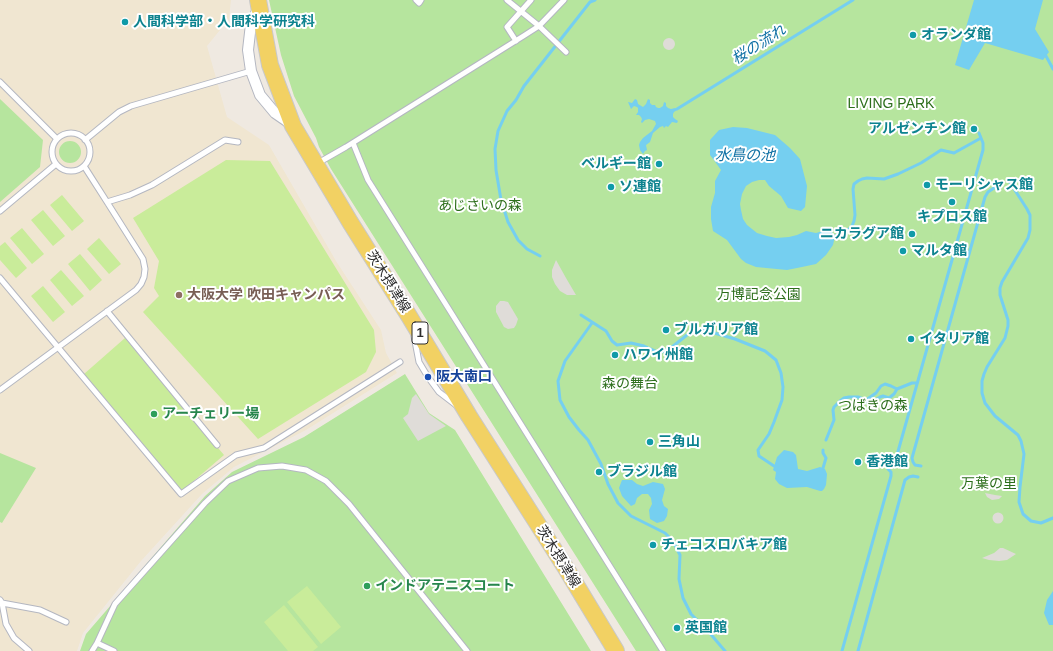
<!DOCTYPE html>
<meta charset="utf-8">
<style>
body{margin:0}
canvas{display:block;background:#efe9e1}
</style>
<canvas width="1053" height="651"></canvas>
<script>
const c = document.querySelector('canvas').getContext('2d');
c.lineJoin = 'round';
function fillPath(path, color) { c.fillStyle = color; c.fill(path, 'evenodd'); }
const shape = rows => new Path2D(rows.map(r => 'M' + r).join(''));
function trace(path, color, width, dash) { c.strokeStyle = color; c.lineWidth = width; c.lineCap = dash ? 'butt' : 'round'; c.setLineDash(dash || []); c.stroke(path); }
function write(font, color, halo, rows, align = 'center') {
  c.font = font + ' Arial,"Noto Sans JP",sans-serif'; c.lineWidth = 4; c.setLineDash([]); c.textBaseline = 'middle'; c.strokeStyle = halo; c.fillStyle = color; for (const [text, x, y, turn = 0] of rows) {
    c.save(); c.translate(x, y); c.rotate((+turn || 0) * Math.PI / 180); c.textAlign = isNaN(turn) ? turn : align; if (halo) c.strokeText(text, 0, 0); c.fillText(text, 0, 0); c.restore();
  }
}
fillPath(shape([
 [0,0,231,0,229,19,207,46,227,117,269,145,336,261,381,330,386,353,397,373,306,430,234,467,202,494,141,561,83,633,77,651,0,651]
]), '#f0e6d1');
fillPath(shape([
 [269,0,1053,0,1053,651,636,651,331,169,319,147,316,138,294,96,281,55],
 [0,99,43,140,40,167,0,202],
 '59 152a11 11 0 1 1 22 0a11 11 0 1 1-22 0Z',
 [405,374,429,413,455,430,591,651,80,651,86,634,205,496,232,472,304,437],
 [0,453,36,468,2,523,0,522]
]), '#b6e59e');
fillPath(shape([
 [226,160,270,161,374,330,376,352,366,372,258,439,143,312,159,296,154,288,159,261,133,218],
 [62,195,84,221,72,231,50,205],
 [43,210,65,236,53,246,31,220],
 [22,228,44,254,32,264,10,238],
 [99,238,121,264,109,274,87,249],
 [5,242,27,268,16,278,0,260,0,246],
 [80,254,102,280,90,291,68,264],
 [61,270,84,296,72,306,50,280],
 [43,286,65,312,53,322,31,296],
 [125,338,224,455,182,491,84,374],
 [307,586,341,627,321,644,287,602],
 [284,605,318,647,313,651,288,651,264,622]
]), '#c9ec9a');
fillPath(shape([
 '663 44a6 6 0 1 1 12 0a6 6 0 1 1-12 0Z',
 [556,260,566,278,576,295,567,295,560,291,555,284,552,277,552,270],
 [500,301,504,301,508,302,518,319,516,325,514,328,508,329,504,327,496,312,496,306],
 [416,394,429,414,446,426,418,441,403,418,408,414,412,398],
 [985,478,992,480,996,483,997,486,979,482],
 [985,493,995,495,1002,496,999,499,992,500,987,497],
 '992.5 518a5.5 5.5 0 1 1 11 0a5.5 5.5 0 1 1-11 0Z',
 [1000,548,1003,548,1016,554,1007,560,999,561,989,560,982,558,994,553]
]), '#dfdcd8');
fillPath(shape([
 [974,0,1043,0,1035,29,1049,52,1043,60,985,43,969,70,955,65],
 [635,99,637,100,638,104,643,107,646,104,648,99,650,100,650,103,652,105,655,105,656,107,658,108,660,108,663,106,664,102,666,103,666,106,668,108,671,109,675,108,677,109,677,110,674,112,673,114,673,117,675,119,678,121,677,123,672,122,668,127,666,126,664,128,663,126,660,127,653,133,650,142,646,145,647,150,645,151,643,154,640,150,639,145,640,142,643,138,652,131,656,124,655,121,649,119,645,120,642,123,641,122,642,119,641,117,639,115,636,115,638,112,638,108,637,107,634,106,631,109,628,102,632,103],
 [733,127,747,128,775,135,790,148,800,159,807,186,805,207,801,211,788,208,781,196,769,186,765,180,759,180,752,182,746,186,742,194,740,204,741,210,743,219,747,225,757,233,767,236,776,238,789,237,797,235,806,231,816,233,826,230,832,232,835,236,833,245,826,255,816,264,802,267,787,270,756,267,746,263,741,259,727,240,713,231,711,219,711,207,715,193,715,181,721,170,716,163,710,155,710,140,719,130],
 [784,450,793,452,796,455,798,469,807,471,820,467,825,469,827,474,826,485,824,489,822,491,820,491,807,487,787,488,779,484,775,479,776,472,773,470,777,457],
 [622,480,632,480,637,484,643,486,653,482,663,484,665,489,662,500,664,506,668,509,667,516,664,521,657,523,650,519,649,510,652,504,651,498,648,494,642,494,637,498,635,504,631,506,622,496,619,488],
 [1053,591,1053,625,1049,625,1044,613,1047,600]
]), '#75cff0');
trace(shape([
 [1046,56,1053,69],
 [677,109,853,0],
 [1009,181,1027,209,1030,215,1030,230,1028,238,1002,282,1000,288,1000,295,1008,320,1008,326,1005,338,987,367,984,374,982,381,982,393,985,403,995,416,1018,435,1021,441,1024,454,1020,487,1019,502,1023,514,1031,521,1041,523,1053,518],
 [835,236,849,229,852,226,854,221,855,215,853,189,854,184,858,181,862,179,867,178,884,179,898,174,921,163,941,150,954,153,981,138],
 [540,256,527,249,518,240,508,222,501,200,496,170,495,149,498,131,507,111,516,100,524,86,590,2,595,0],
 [581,315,606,331,612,341,617,345,631,343,644,346,660,353,672,347,687,335,696,330,704,330,735,339,765,351,776,360,781,373,783,387,782,400,774,422,769,434,758,450,759,456,774,466],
 [592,323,565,361,558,381,560,400,569,417,579,430,588,440,601,464,608,484,618,503,631,516,665,533,673,541,680,555,679,579,683,598,691,614,708,631,725,651],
 [866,400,876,393,881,386,885,384,891,386,897,389],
 [826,440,834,420,833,410,834,407,840,401,844,398,849,397,858,397,866,400,869,404,873,404,877,399,880,397,883,396,889,398,894,394,897,389,912,383,917,383],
 [823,450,823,453,826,458,823,468],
 [890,458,894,458,897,455,983,150,983,143,979,133],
 [921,466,915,465,913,462,912,458,985,197,988,192,994,188],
 [842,651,891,476,891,472,888,469],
 [858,651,905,480,909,477,913,476,918,477]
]), '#75cff0', 3);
const service = shape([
 [416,0,419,3,421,0],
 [507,0,539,26,566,52],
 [516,41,507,27,531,0],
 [0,82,57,139],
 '52 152a19 19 0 1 1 38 0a19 19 0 1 1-38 0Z',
 [85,140,119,112,131,106,251,71],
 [353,143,368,180,663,651],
 [318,163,346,147,525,35,539,26,564,0],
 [107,202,130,195,152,185,225,140,238,142],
 [0,211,56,164],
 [0,278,181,494,236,455,264,448,400,362],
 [107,311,217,445],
 [414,336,419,362,428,377,439,392,456,405],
 [0,390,136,290,141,284,144,277,145,269,143,259,107,202,84,166],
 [0,600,2,603,6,624,14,638,29,651],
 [2,603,40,610,66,622],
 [92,651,97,643],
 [114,651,97,643,115,604,205,503,228,481,258,468,282,466,306,470,326,481,349,504,467,651]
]);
const minor = shape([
 [259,7,251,24,248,50,251,71,260,95,275,113,291,124]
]);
const primary = shape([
 [258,0,270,65,293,126,350,222,409,316,469,416,567,570,616,651]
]);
trace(service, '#b4b7c1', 7);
trace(minor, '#b4b7c1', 12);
trace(primary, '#c9c9c9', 18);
trace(service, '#fff', 5);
trace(minor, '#fff', 10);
trace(primary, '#f2d163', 16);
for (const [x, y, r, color] of [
 [125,22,4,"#0f9aa8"],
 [913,35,4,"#0f9aa8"],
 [974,129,4,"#0f9aa8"],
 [659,164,4,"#0f9aa8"],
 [927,185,4,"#0f9aa8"],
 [611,187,4,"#0f9aa8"],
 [952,202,4,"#0f9aa8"],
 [912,234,4,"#0f9aa8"],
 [903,251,4,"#0f9aa8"],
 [179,295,4,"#8d6e63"],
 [666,330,4,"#0f9aa8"],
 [911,339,4,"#0f9aa8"],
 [615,355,4,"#0f9aa8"],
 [428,377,4,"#1a4fb4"],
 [154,414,4,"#2e9e5b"],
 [650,442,4,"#0f9aa8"],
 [858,462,4,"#0f9aa8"],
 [599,472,4,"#0f9aa8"],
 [653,545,4,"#0f9aa8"],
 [367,586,4,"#2e9e5b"],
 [677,628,4,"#0f9aa8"]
]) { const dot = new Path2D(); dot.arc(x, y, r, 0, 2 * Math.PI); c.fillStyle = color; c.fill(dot); trace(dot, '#fff', 1.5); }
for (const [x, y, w] of [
 [420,333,16]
]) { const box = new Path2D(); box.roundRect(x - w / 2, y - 11, w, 22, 3); c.fillStyle = '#fff'; c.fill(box); trace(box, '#2e2e2e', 1); }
write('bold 13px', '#2e2e2e', null, [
 ["1",420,333]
]);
write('bold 14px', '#0d838f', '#fff', [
 ["人間科学部・人間科学研究科",133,22],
 ["オランダ館",921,35],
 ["アルゼンチン館",966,129,"right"],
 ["ベルギー館",651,164,"right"],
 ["モーリシャス館",935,185],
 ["ソ連館",619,187],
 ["キプロス館",952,217,"center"],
 ["ニカラグア館",904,234,"right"],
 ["マルタ館",911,251],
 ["ブルガリア館",674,330],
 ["イタリア館",919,339],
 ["ハワイ州館",623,355],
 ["三角山",658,442],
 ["香港館",866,462],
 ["ブラジル館",607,472],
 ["チェコスロバキア館",661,545],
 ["英国館",685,628]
], 'left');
write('14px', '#2c6e1b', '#fff', [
 ["LIVING PARK",891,104],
 ["あじさいの森",480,206],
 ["万博記念公園",759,295],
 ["森の舞台",630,384],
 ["つばきの森",873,406],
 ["万葉の里",989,484]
]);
write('14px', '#2e2e2e', '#fff', [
 ["茨木摂津線",388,282,58],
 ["茨木摂津線",558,557,58]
]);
write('bold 14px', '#785e54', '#fff', [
 ["大阪大学 吹田キャンパス",187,295]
], 'left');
write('bold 14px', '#164399', '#fff', [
 ["阪大南口",436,377]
], 'left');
write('bold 14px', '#27864d', '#fff', [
 ["アーチェリー場",162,414],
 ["インドアテニスコート",375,586]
], 'left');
write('italic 15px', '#0d6fa3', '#fff', [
 ["桜の流れ",759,45,-32],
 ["水鳥の池",745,156]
]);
</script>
